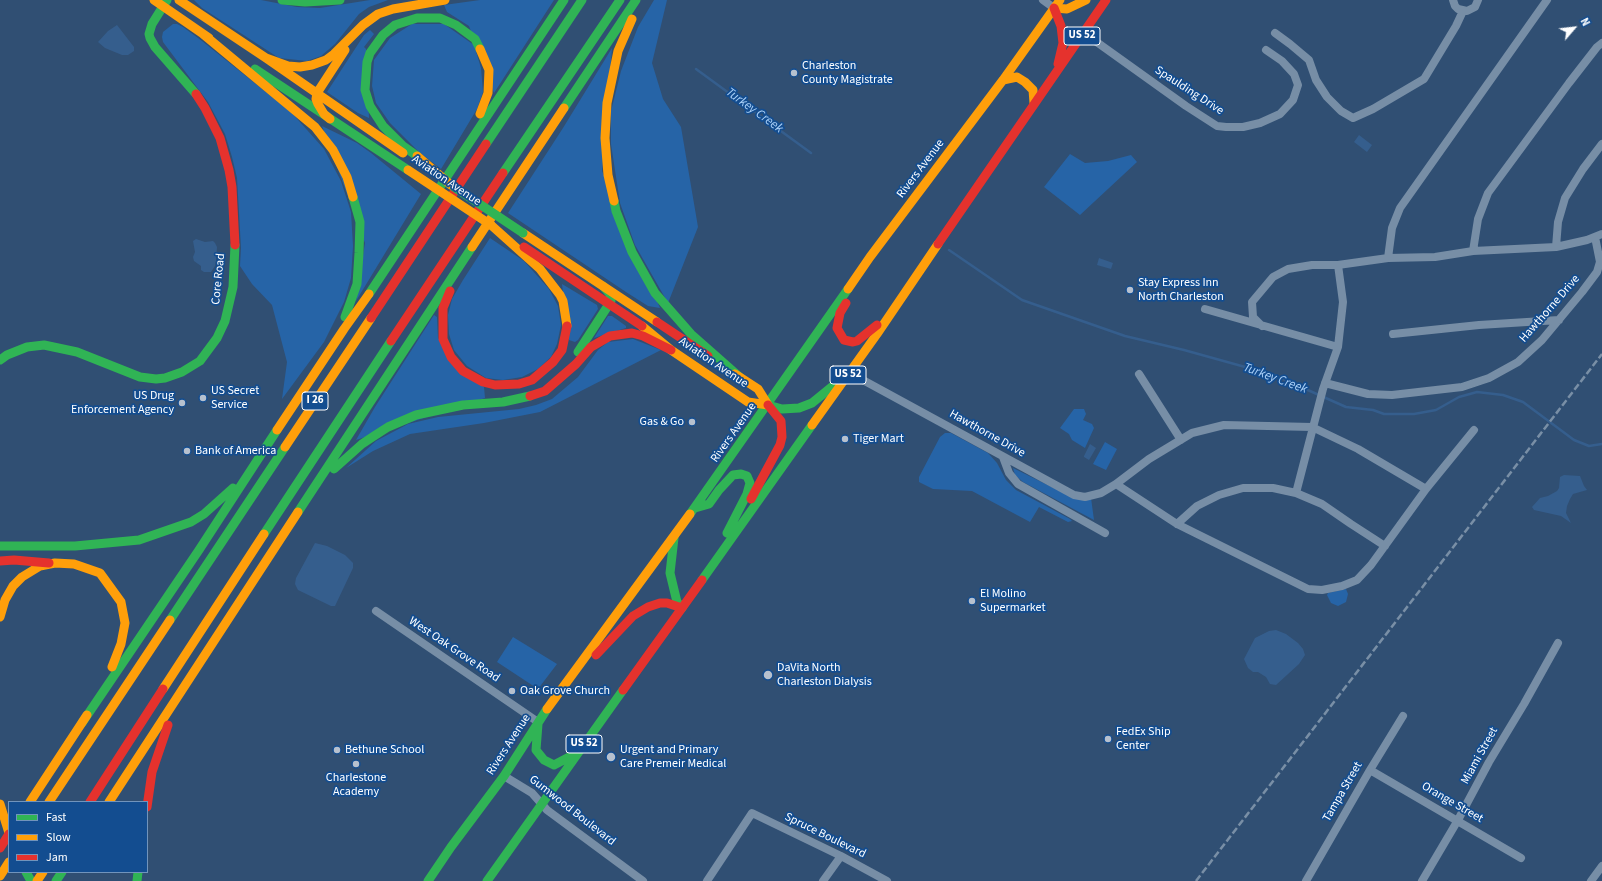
<!DOCTYPE html>
<style>
body{margin:0}
#map{position:relative;width:1602px;height:881px;overflow:hidden;background:#304f73;font-family:"Source Sans 3",sans-serif}
canvas{display:block}
.legend{position:absolute;left:8px;top:801px;width:140px;height:72px;box-sizing:border-box;background:#134d90;border:1px solid #7194bc;margin:0;padding:5px 7px;list-style:none;font-size:12px;color:#fff}
.legend li{display:flex;align-items:center;gap:8px;height:20px}
.legend b{width:20px;border:1px solid #7194bc}
.north{position:absolute;left:1554px;top:8px;width:40px;height:40px;-webkit-text-stroke:3px #134d90;paint-order:stroke;rotate:62deg;font-size:11px;font-weight:700;line-height:16px;text-align:center;color:#fff}
.north::after{content:'';display:block;margin:auto;width:14px;height:18px;background:#fff;clip-path:polygon(50% 0,100% 100%,50% 72%,0 100%)}
</style>
<div id="map">
<canvas width="1602" height="881"></canvas>
<ul class="legend">
<li><b style="height:5px;background:#30b455"></b>Fast</li>
<li><b style="height:5px;background:#ff9f0a"></b>Slow</li>
<li><b style="height:5px;background:#e5322d"></b>Jam</li>
</ul>
<div class="north">N</div>
</div>
<script>
const c = document.querySelector('canvas').getContext('2d');
c.lineJoin = 'round';
function fillPath(path, color) { c.fillStyle = color; c.fill(path, 'evenodd'); }
const shape = rows => new Path2D(rows.map(r => 'M' + r).join(''));
function trace(path, color, width, dash) { c.strokeStyle = color; c.lineWidth = width; c.lineCap = dash ? 'butt' : 'round'; c.setLineDash(dash || []); c.stroke(path); }
function write(font, color, halo, rows, align = 'center') {
  c.font = font + ' "Source Sans 3",sans-serif'; c.lineWidth = 3.5; c.setLineDash([]); c.textBaseline = 'middle'; c.strokeStyle = halo; c.fillStyle = color; for (const [text, x, y, turn = 0] of rows) {
    c.save(); c.translate(x, y); c.rotate((+turn || 0) * Math.PI / 180); c.textAlign = isNaN(turn) ? turn : align; if (halo) c.strokeText(text, 0, 0); c.fillText(text, 0, 0); c.restore();
  }
}
fillPath(shape([
 [194,0,261,0,297,7,320,8,370,0,388,0,369,7,359,14,335,44,321,56,307,61,279,58,202,8],
 [480,0,554,0,494,93,469,26,447,12,444,5],
 [654,0,667,0,652,63,663,99,681,127,698,227,668,303,635,245,620,203,611,144,611,111,621,71,638,27],
 [173,24,177,24,183,27,202,41,291,112,324,149,341,181,351,212,353,246,351,278,344,302,324,342,282,399,287,362,272,305,252,284,240,266,241,248,237,178,232,157,225,134,208,102,163,42,162,37,163,32],
 [412,24,444,24,474,45,481,68,483,92,477,109,441,169,419,152,390,123,376,103,372,86,374,60,390,38],
 [370,30,374,34,364,47,366,49,369,118,358,113,327,92,364,35],
 [612,48,602,171,660,308,648,306,626,292,508,213,563,128],
 [322,126,357,143,371,153,421,194,356,301,365,243],
 [1070,154,1085,163,1108,161,1131,155,1137,162,1080,215,1044,187],
 [490,238,524,261,549,289,558,306,561,325,557,344,551,357,538,369,522,377,503,380,486,378,467,366,454,350,449,334,448,315,452,299,463,280],
 [562,284,597,305,598,309,578,340,575,342,569,340],
 [434,315,437,317,438,338,484,387,485,398,356,440,375,407],
 [608,316,612,316,626,326,626,328,594,338],
 [633,339,661,350,540,412,484,423,410,434,373,451,346,468,376,441,408,424,438,417,519,409,536,405,552,399,578,377,598,350,608,342],
 [1074,409,1084,409,1086,414,1083,420,1092,424,1094,428,1085,448,1072,440,1069,434,1060,428],
 [945,433,951,433,988,453,997,463,1006,480,1016,490,1070,519,1072,521,1068,522,1039,507,1030,522,972,491,933,489,919,482,919,477,940,437],
 [1105,442,1117,449,1106,470,1093,464],
 [1013,468,1068,495,1091,498,1094,520,1023,482,1015,475],
 [1346,589,1348,594,1346,602,1338,606,1331,603,1327,595,1328,593],
 [513,637,557,664,538,689,497,662]
]), '#2664a7');
fillPath(shape([
 [117,25,134,47,134,51,128,55,122,55,105,48,98,42,108,31],
 [1359,135,1372,145,1367,152,1354,142],
 [196,239,205,242,213,241,215,243,217,247,216,261,215,266,211,272,204,272,201,270,201,266,194,261,193,257,195,252,193,241],
 [1099,258,1113,263,1111,269,1097,265],
 [1090,444,1096,448,1089,460,1084,457,1084,456],
 [1564,475,1580,476,1584,486,1587,490,1573,494,1570,499,1567,506,1566,513,1571,523,1561,516,1534,510,1532,507,1540,498,1548,496,1557,491,1559,488,1560,477],
 [315,543,327,546,345,555,353,563,353,568,335,606,331,606,298,590,295,584,296,578],
 [1276,630,1286,634,1298,643,1303,649,1305,655,1299,664,1276,685,1270,684,1266,677,1258,672,1253,672,1248,668,1244,659,1255,638,1269,631]
]), '#355e8d');
trace(shape([
 [696,69,811,153],
 [949,250,1022,300,1125,336,1184,350,1274,375,1346,407,1373,410,1384,414,1414,414,1436,410,1459,397,1477,392,1503,395,1523,402,1574,440,1589,446,1602,444]
]), '#355e8d', 2.5);
trace(shape([
 [1043,0,1054,8],
 [1453,0,1455,6,1458,9,1467,11,1475,7,1478,0],
 [1084,33,1186,106,1217,126,1226,127,1243,127,1260,123,1280,114,1293,100,1298,85,1294,74,1282,61,1266,50],
 [1275,33,1290,44,1309,60,1316,80,1327,97,1341,111,1353,118,1373,109,1424,79,1456,26,1463,11],
 [1556,247,1558,222,1565,198,1583,169,1602,144],
 [1473,251,1478,219,1488,193,1569,83,1597,47,1602,43],
 [1388,258,1392,228,1400,208,1547,0],
 [1205,309,1338,347],
 [1262,326,1253,317,1252,302,1273,277,1288,269,1312,265,1338,265,1388,258,1435,257,1473,251,1556,247,1587,240,1602,234],
 [1393,334,1479,325,1559,320],
 [850,373,1074,495,1085,497,1101,493,1116,484,1149,459,1192,433,1224,425,1312,427,1358,449,1426,489],
 [1139,374,1181,440],
 [1325,383,1368,394,1392,395,1462,387,1489,378,1518,362,1542,340,1582,292,1597,272,1600,262,1595,237],
 [1003,457,1009,473,1018,484,1105,533],
 [1116,484,1177,524,1308,589,1322,590,1342,586,1357,580,1371,565,1426,489,1474,430],
 [1296,493,1323,389,1338,347,1343,302,1338,265],
 [1177,524,1197,506,1219,495,1243,488,1273,488,1296,493,1322,504,1351,524,1385,546],
 [376,611,538,722],
 [1370,770,1521,858],
 [504,776,532,793,547,810,643,881],
 [707,881,752,813,841,856,887,881],
 [823,881,841,856],
 [1306,881,1370,770,1403,716],
 [1422,881,1458,820,1489,762,1524,704,1558,643],
 [1591,881,1602,866]
]), '#778ea6', 8);
trace(shape([
 [167,0,152,24,149,34,150,38,155,47,196,94],
 [282,0,305,2,340,0],
 [255,69,408,170],
 [564,108,636,0],
 [486,144,582,0],
 [417,156,403,146,383,126,370,106,365,90,367,62,370,53,383,35,395,25,417,18,440,18,456,25,475,39,480,49],
 [503,173,620,0],
 [614,201,616,211,632,252,655,293,691,334,742,379],
 [369,294,564,0],
 [345,317,357,284,359,253,360,222,353,197],
 [578,352,611,301,610,294,603,286],
 [0,360,7,355,27,347,44,345,77,352,140,377,156,379,165,378,182,372,200,361,217,338,225,321,233,287,235,245],
 [768,405,782,409,799,408,812,403,839,381],
 [334,469,362,444,374,436,388,427,416,415,463,405,503,402,530,396],
 [695,508,709,504,719,490,733,475,741,474,747,476,750,483,747,494,727,533],
 [298,512,472,247],
 [690,514,848,289],
 [264,534,391,341],
 [674,538,670,573,677,602,682,608],
 [0,546,75,546,139,540,191,522,204,514,233,488],
 [702,580,812,425],
 [170,620,285,447],
 [82,723,199,550,277,430],
 [538,724,536,750,544,760,554,765,575,754],
 [26,872,31,881],
 [56,881,62,872],
 [137,881,138,872],
 [428,881,451,847,504,776,547,709],
 [487,881,623,690]
]), '#30b455', 9);
trace(shape([
 [154,0,209,38],
 [179,0,266,58,403,153],
 [1054,8,1067,9,1086,0],
 [203,34,315,127,333,150,347,177,353,197],
 [266,58,288,66,300,67,312,65,326,60,334,54,363,25,378,14,393,9,445,0],
 [1003,80,1017,77,1025,82,1033,90,1034,103],
 [480,114,488,93,489,70,480,49],
 [330,119,324,114,318,104,316,99,317,93,345,50],
 [614,201,608,175,605,138,607,103,618,51,632,19],
 [491,225,540,269,560,295,563,301,567,326],
 [523,233,657,322],
 [472,247,564,108],
 [848,289,870,257,1003,80,1060,0],
 [642,326,671,350,748,402,768,405],
 [735,374,758,389,768,405],
 [812,425,877,334,938,244],
 [277,430,344,329,369,294],
 [285,447,371,318],
 [0,617,5,600,13,586,22,577,40,566,55,563,74,564,100,573,121,602,125,623,121,644,112,667],
 [163,689,264,534],
 [547,709,690,514],
 [30,802,87,715],
 [49,802,170,620],
 [109,802,298,512],
 [0,804,9,833],
 [0,876,9,862],
 [37,881,43,872]
]), '#ff9f0a', 9);
trace(shape([
 [1054,8,1061,26,1063,43,1058,64],
 [196,94,205,108,220,138,229,170,232,187,235,245],
 [938,244,1106,0],
 [524,247,642,326],
 [450,291,443,308,443,339,451,357,463,371,483,382,495,385,519,384,532,380,553,362,562,350,567,326],
 [846,303,840,313,837,328,844,340,853,342,857,341,877,325],
 [371,318,486,144],
 [657,322,708,356],
 [391,341,503,173],
 [530,396,545,391,576,364,591,347,610,336,632,333,643,336,671,350],
 [751,499,780,445,782,437,781,421,768,405],
 [0,561,14,560,49,563],
 [596,655,633,616,648,607,660,603,667,603,682,608],
 [623,690,702,580],
 [90,802,163,689],
 [147,807,152,772,168,725],
 [0,848,9,834]
]), '#e5322d', 9);
trace(shape([
 [1196,881,1602,354]
]), '#798fa6', 2.5, [7, 3]);
trace(shape([
 [445,181,523,233]
]), '#30b455', 9);
trace(shape([
 [417,156,451,185],
 [408,170,491,225]
]), '#ff9f0a', 9);
for (const [x, y, r, color] of [
 [794,73,4,"#b7c1ce"],
 [1130,290,4,"#b7c1ce"],
 [203,398,4,"#b7c1ce"],
 [182,403,4,"#b7c1ce"],
 [692,422,4,"#b7c1ce"],
 [845,439,4,"#b7c1ce"],
 [187,451,4,"#b7c1ce"],
 [972,601,4,"#b7c1ce"],
 [768,675,5,"#b7c1ce"],
 [512,691,4,"#b7c1ce"],
 [1108,739,4,"#b7c1ce"],
 [337,750,4,"#b7c1ce"],
 [611,757,5,"#b7c1ce"],
 [356,764,4,"#b7c1ce"]
]) { const dot = new Path2D(); dot.arc(x, y, r, 0, 2 * Math.PI); c.fillStyle = color; c.fill(dot); trace(dot, '#134d90', 1.5); }
for (const [x, y, w] of [
 [1082,36,36],
 [848,375,36],
 [315,401,26],
 [584,744,36]
]) { const box = new Path2D(); box.roundRect(x - w / 2, y - 9, w, 18, 3); c.fillStyle = '#134d90'; c.fill(box); trace(box, '#fff', 1); }
write('bold 11px', '#fff', null, [
 ["US 52",1082,36],
 ["US 52",848,375],
 ["I 26",315,401],
 ["US 52",584,744]
]);
write('12px', '#fff', '#134d90', [
 ["Charleston",802,66],
 ["County Magistrate",802,80],
 ["Stay Express Inn",1138,283],
 ["North Charleston",1138,297],
 ["US Secret",211,391],
 ["Service",211,405],
 ["US Drug",174,396,"right"],
 ["Enforcement Agency",174,410,"right"],
 ["Gas & Go",684,422,"right"],
 ["Tiger Mart",853,439],
 ["Bank of America",195,451],
 ["El Molino",980,594],
 ["Supermarket",980,608],
 ["DaVita North",777,668],
 ["Charleston Dialysis",777,682],
 ["Oak Grove Church",520,691],
 ["FedEx Ship",1116,732],
 ["Center",1116,746],
 ["Bethune School",345,750],
 ["Urgent and Primary",620,750],
 ["Care Premeir Medical",620,764],
 ["Charlestone",356,778,"center"],
 ["Academy",356,792,"center"]
], 'left');
write('12px', '#fff', '#134d90', [
 ["Spaulding Drive",1189,91,33],
 ["Rivers Avenue",921,169,-53],
 ["Aviation Avenue",446,181,34],
 ["Core Road",219,279,-84],
 ["Hawthorne Drive",1550,309,-49],
 ["Aviation Avenue",713,363,34],
 ["Rivers Avenue",734,433,-55],
 ["Hawthorne Drive",987,434,29],
 ["West Oak Grove Road",454,650,34],
 ["Rivers Avenue",509,745,-57],
 ["Miami Street",1480,756,-61],
 ["Tampa Street",1343,792,-60],
 ["Orange Street",1452,803,30],
 ["Gumwood Boulevard",572,811,38],
 ["Spruce Boulevard",825,836,26]
]);
write('italic 13px', '#aad0f8', '#134d90', [
 ["Turkey Creek",754,111,36],
 ["Turkey Creek",1275,379,20]
]);
</script>
